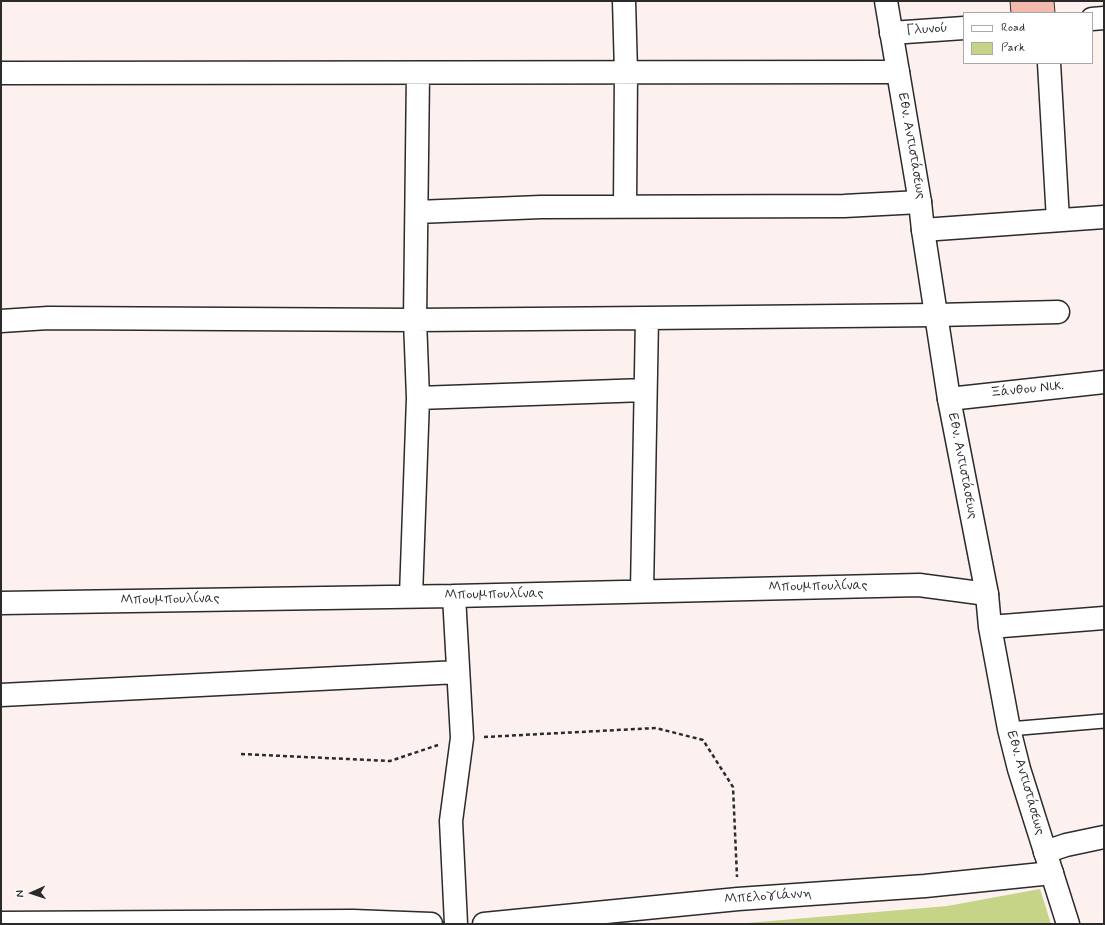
<!DOCTYPE html>
<meta charset="utf-8">
<style>
body{margin:0}
#map{position:relative;width:1105px;height:925px;overflow:hidden;background:#fdf1ef;font-family:Mynerve,sans-serif}
canvas{display:block}
.frame{position:absolute;inset:0;border:2px solid #2b2b2b;pointer-events:none}
.legend{position:absolute;left:963px;top:12px;width:130px;height:52px;box-sizing:border-box;background:#fff;border:1px solid #aaa;margin:0;padding:5px 7px;list-style:none;font-size:12px;color:#2b2b2b}
.legend li{display:flex;align-items:center;gap:8px;height:20px}
.legend b{width:20px;border:1px solid #aaa}
.north{position:absolute;left:12px;top:873px;width:40px;height:40px;-webkit-text-stroke:3px #fff;paint-order:stroke;rotate:267deg;font-size:11px;font-weight:700;line-height:16px;text-align:center;color:#2b2b2b}
.north::after{content:'';display:block;margin:auto;width:14px;height:18px;background:#2b2b2b;clip-path:polygon(50% 0,100% 100%,50% 72%,0 100%)}
</style>
<div id="map">
<canvas width="1105" height="925"></canvas>
<div class="frame"></div>
<ul class="legend">
<li><b style="height:5px;background:#fff"></b>Road</li>
<li><b style="height:11px;background:#c6d488"></b>Park</li>
</ul>
<div class="north">N</div>
</div>
<script>
const c = document.querySelector('canvas').getContext('2d');
c.lineJoin = 'round';
function fillPath(path, color) { c.fillStyle = color; c.fill(path, 'evenodd'); }
const shape = rows => new Path2D(rows.map(r => 'M' + r).join(''));
function trace(path, color, width, dash) { c.strokeStyle = color; c.lineWidth = width; c.lineCap = dash ? 'butt' : 'round'; c.setLineDash(dash || []); c.stroke(path); }
function write(font, color, halo, rows, align = 'center') {
  c.font = font + ' Mynerve,sans-serif'; c.lineWidth = 3; c.setLineDash([]); c.textBaseline = 'middle'; c.strokeStyle = halo; c.fillStyle = color; for (const [text, x, y, turn = 0] of rows) {
    c.save(); c.translate(x, y); c.rotate((+turn || 0) * Math.PI / 180); c.textAlign = isNaN(turn) ? turn : align; if (halo) c.strokeText(text, 0, 0); c.fillText(text, 0, 0); c.restore();
  }
}
fillPath(shape([
 [1040,889,1051,924,735,924,947,906]
]), '#c6d488');
const building = shape([
 [1010,1,1054,1,1055,13,1011,13,1010,1]
]);
fillPath(building, '#f3b9ad');
trace(building, '#2b2b2b', 1);
const lane = shape([
 [1009,729,1104,721]
]);
const street = shape([
 [624,1,626,72,625,206],
 [1092,19,1104,18],
 [891,33,964,28],
 [1049,63,1058,220],
 [1,73,898,72],
 [417,212,541,207,844,206,920,202],
 [923,230,1104,217],
 [1,321,48,318,415,320,647,318,937,315,1058,312],
 [418,398,645,390],
 [949,399,1104,382],
 [642,591,647,318],
 [411,596,418,398,415,320,418,73],
 [454,596,462,738,451,821,456,924],
 [1,603,454,596,919,585,987,594],
 [1,695,458,672],
 [1045,852,1066,845,1104,837],
 [1,923,353,921,431,924],
 [484,924,738,899,925,886,1052,873]
]);
const secondary = shape([
 [886,1,920,202,923,230,949,399,987,594,990,627,1009,729,1019,769,1068,924],
 [990,627,1104,618]
]);
trace(lane, '#2b2b2b', 16);
trace(street, '#2b2b2b', 25);
trace(secondary, '#2b2b2b', 25);
trace(shape([
 [484,737,656,728,703,740,733,787,737,877],
 [241,754,390,761,438,745]
]), '#2b2b2b', 2.5, [4, 3]);
trace(lane, '#fff', 13);
trace(street, '#fff', 22);
trace(secondary, '#fff', 22);
write('14px', '#2b2b2b', '#fff', [
 ["Γλυνού",927,30,-4],
 ["Εθν. Αντιστάσεως",911,146,80],
 ["Ξάνθου Νικ.",1027,390,-6],
 ["Εθν. Αντιστάσεως",962,466,79],
 ["Μπουμπουλίνας",818,587,-1],
 ["Μπουμπουλίνας",494,595,-1],
 ["Μπουμπουλίνας",170,600,-1],
 ["Εθν. Αντιστάσεως",1025,783,74],
 ["Μπελογιάννη",768,897,-4]
]);
</script>
